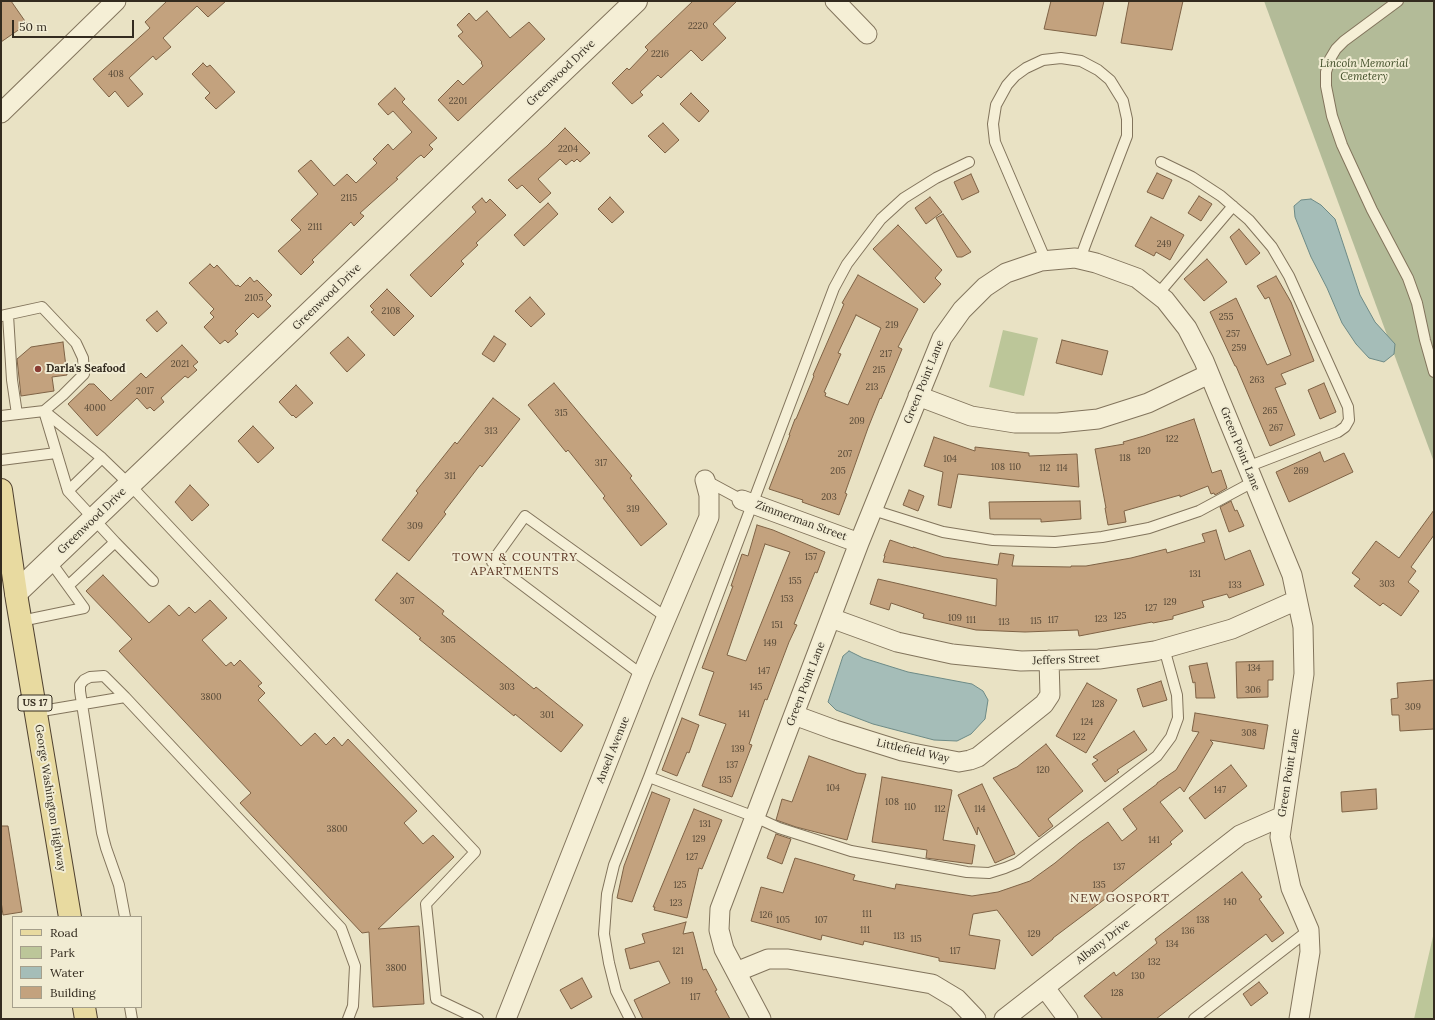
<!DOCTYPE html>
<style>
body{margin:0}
#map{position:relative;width:1435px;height:1020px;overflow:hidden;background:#e9e2c4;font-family:Lora,serif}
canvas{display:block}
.frame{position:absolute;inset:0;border:2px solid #332b1f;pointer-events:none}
.legend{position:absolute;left:12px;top:916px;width:130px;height:92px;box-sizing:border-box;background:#f1ecd3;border:1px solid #a59f8b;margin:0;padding:5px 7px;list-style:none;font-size:12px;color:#332b1f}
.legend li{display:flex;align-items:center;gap:8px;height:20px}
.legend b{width:20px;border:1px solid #a59f8b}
.scale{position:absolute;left:12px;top:20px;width:122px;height:18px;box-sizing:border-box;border:2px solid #332b1f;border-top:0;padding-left:5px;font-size:12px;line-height:14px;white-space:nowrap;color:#332b1f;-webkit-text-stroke:3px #f1ecd3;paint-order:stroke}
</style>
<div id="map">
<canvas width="1435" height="1020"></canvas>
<div class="frame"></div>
<ul class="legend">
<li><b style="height:5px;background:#e8daa0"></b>Road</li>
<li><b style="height:11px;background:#bcc699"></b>Park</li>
<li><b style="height:11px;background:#a5bdb8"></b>Water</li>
<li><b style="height:11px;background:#c3a27e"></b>Building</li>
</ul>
<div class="scale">50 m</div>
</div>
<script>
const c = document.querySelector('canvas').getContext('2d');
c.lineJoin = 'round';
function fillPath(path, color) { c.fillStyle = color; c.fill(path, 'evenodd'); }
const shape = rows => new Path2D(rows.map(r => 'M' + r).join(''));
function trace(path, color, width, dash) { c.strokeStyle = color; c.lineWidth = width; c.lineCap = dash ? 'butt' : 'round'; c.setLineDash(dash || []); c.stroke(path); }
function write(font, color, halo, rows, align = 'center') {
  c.font = font + ' Lora,serif'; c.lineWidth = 4; c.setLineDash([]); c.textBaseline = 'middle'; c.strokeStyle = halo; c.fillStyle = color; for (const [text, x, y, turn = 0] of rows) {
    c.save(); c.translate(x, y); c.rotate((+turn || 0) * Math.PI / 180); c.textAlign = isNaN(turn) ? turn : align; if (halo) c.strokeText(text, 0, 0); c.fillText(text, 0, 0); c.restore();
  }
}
fillPath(shape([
 [1003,330,1038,338,1024,396,989,387],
 [1434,932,1434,1019,1414,1019]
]), '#bcc699');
fillPath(shape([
 [1264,1,1434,1,1434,462,1394,354]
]), '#b3bb98');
const water = shape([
 [1311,199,1321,205,1335,219,1360,295,1375,322,1395,344,1394,354,1384,362,1369,358,1356,344,1342,323,1327,288,1311,257,1295,217,1294,206,1301,200,1311,199],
 [849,651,863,658,908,672,972,684,983,691,988,700,985,719,971,734,957,741,934,740,873,724,836,710,828,702,843,656,849,651]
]);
fillPath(water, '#a5bdb8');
trace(water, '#6d8a86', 1);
const building = shape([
 [1,1,11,1,27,24,1,42,1,1],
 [167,1,226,1,208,17,197,6,163,38,171,47,156,60,153,56,129,78,143,94,128,107,115,91,109,97,93,79,150,28,145,22,167,1],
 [693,1,737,1,713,24,726,38,702,61,691,50,661,78,658,75,640,92,643,95,632,104,612,83,627,68,629,70,648,50,645,47,693,1],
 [1051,1,1104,1,1096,36,1044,29,1051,1],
 [1129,1,1183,1,1172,50,1121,43,1129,1],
 [487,11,510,38,529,22,545,39,458,121,438,100,458,80,463,85,483,66,481,63,482,62,458,36,463,32,457,25,469,13,476,21,487,11],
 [203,63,207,67,210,65,235,92,216,109,205,98,210,93,192,74,203,63],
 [395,88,405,99,402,102,437,138,429,145,433,149,424,158,421,155,417,158,396,178,398,179,360,213,364,216,354,226,351,222,312,260,314,262,301,275,278,251,301,230,291,220,318,194,298,171,311,160,334,186,347,174,356,183,377,163,373,159,388,144,393,150,412,132,393,111,388,115,378,104,395,88],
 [691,93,709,111,699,122,680,104,691,93],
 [663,123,679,140,665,153,648,136,663,123],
 [565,128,590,153,580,162,577,159,574,162,572,160,566,165,560,159,538,179,551,193,540,203,522,185,517,189,508,180,547,146,565,128],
 [1157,173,1172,180,1163,199,1147,192,1157,173],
 [971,174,979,192,962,200,954,182,971,174],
 [1199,196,1212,204,1201,221,1188,213,1199,196],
 [610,197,624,212,612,223,598,209,610,197],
 [930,197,942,212,926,224,915,208,930,197],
 [482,198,486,203,490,199,506,215,476,243,478,245,461,261,464,264,431,297,410,275,476,212,472,207,482,198],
 [548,203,558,214,524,246,514,235,548,203],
 [943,214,971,252,962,257,957,257,936,218,943,214],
 [1151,217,1184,235,1170,260,1156,252,1154,256,1135,246,1151,217],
 [898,225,942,270,935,278,941,284,924,303,873,249,898,225],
 [1239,229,1260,253,1246,265,1230,237,1239,229],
 [1207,259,1227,282,1204,301,1184,279,1207,259],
 [210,264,214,268,217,265,236,286,238,285,240,287,250,277,254,282,257,280,272,295,266,301,271,306,258,318,253,313,235,331,238,334,228,343,225,340,220,344,204,327,214,317,210,313,214,309,189,283,210,264],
 [858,275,918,309,898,347,902,349,881,399,880,398,868,428,845,493,847,494,839,515,802,502,803,500,769,489,790,435,789,435,795,419,796,419,814,376,813,375,844,304,842,303,858,275],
 [856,315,881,328,848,405,825,396,826,393,824,392,841,354,838,353,856,315],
 [1276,276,1291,302,1314,361,1281,374,1286,384,1275,388,1295,435,1270,446,1236,366,1235,366,1210,312,1236,298,1267,365,1291,355,1269,297,1265,299,1257,286,1276,276],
 [387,289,414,316,394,336,371,312,374,310,370,306,387,289],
 [530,297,545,314,531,327,515,311,530,297],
 [157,311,167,323,157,332,146,320,157,311],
 [494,336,506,344,494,362,482,354,494,336],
 [348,337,365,355,347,372,330,353,348,337],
 [1062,340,1108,351,1102,375,1056,363,1062,340],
 [63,342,67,375,52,377,54,391,21,396,17,359,31,347,63,342],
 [182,345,198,362,193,366,197,370,188,378,185,376,161,398,164,402,154,411,150,407,147,409,137,398,97,436,68,404,89,384,94,384,111,401,141,373,146,378,182,345],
 [554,383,632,476,630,478,667,524,641,546,603,498,605,496,568,450,566,452,528,405,554,383],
 [1324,383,1336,412,1320,419,1308,390,1324,383],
 [296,385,313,403,296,418,293,415,292,416,279,402,296,385],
 [493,398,520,419,482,467,480,465,444,512,446,514,409,561,382,540,418,493,416,491,455,442,457,444,493,398],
 [1194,419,1212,473,1221,470,1227,488,1215,495,1214,493,1211,494,1208,486,1180,497,1180,495,1124,511,1126,522,1108,525,1105,508,1106,508,1095,449,1124,444,1123,442,1144,436,1194,419],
 [253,426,274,448,258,463,238,441,253,426],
 [934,437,975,451,975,447,1029,453,1029,456,1077,454,1079,487,958,474,951,508,938,505,943,472,924,466,934,437],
 [1320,452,1324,462,1344,453,1353,472,1289,502,1276,472,1320,452],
 [190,485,209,505,192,521,175,502,190,485],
 [909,490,924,496,918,511,903,505,909,490],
 [1080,501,1081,519,1041,522,1041,519,990,519,989,502,1080,501],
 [1231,501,1235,511,1237,510,1244,526,1229,532,1220,507,1231,501],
 [1434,510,1434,535,1411,567,1416,571,1408,582,1419,591,1401,616,1383,603,1380,606,1354,586,1360,579,1352,573,1376,541,1399,558,1434,510],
 [757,525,773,530,825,552,817,573,815,572,794,624,797,625,789,642,767,700,765,699,749,744,752,745,732,797,702,786,726,724,699,715,714,672,702,668,733,586,731,586,742,554,748,556,757,525],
 [765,544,790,552,746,661,727,655,765,544],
 [1216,530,1225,560,1250,550,1264,585,1229,598,1227,594,1202,601,1204,607,1173,616,1173,619,1153,623,1152,622,1079,636,1078,630,1025,632,976,630,923,618,924,614,891,603,889,610,870,604,878,579,996,606,997,579,883,562,885,556,884,556,890,540,913,548,913,547,944,557,998,565,1000,553,1014,555,1012,566,1071,567,1071,566,1086,566,1131,558,1166,549,1167,553,1205,542,1202,534,1216,530],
 [397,573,444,611,442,614,534,689,536,687,583,725,561,752,515,714,514,716,419,639,421,638,375,600,397,573],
 [103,575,149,623,169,605,179,616,189,607,195,613,210,600,227,618,202,640,226,666,231,662,234,666,240,660,262,683,258,686,265,693,258,700,301,746,315,733,326,745,334,737,342,746,348,739,417,811,404,823,423,844,433,835,454,857,378,929,419,926,424,1004,373,1007,369,932,362,933,240,803,251,793,119,651,132,639,86,591,103,575],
 [1273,661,1273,680,1268,680,1268,697,1237,698,1236,662,1273,661],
 [1207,663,1215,698,1196,698,1195,682,1193,683,1189,666,1207,663],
 [1434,680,1434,729,1400,731,1399,715,1392,715,1391,699,1398,698,1397,683,1434,680],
 [1161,681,1167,700,1143,707,1137,689,1161,681],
 [1087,683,1117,700,1086,753,1056,736,1087,683],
 [1195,713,1268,725,1264,749,1210,740,1213,743,1184,792,1180,787,1160,802,1183,831,1170,842,1172,844,1112,892,1113,893,1053,938,1053,939,1032,956,997,910,973,914,969,935,1000,940,995,969,939,961,939,958,864,941,863,945,822,935,821,940,751,921,761,887,783,893,795,858,855,875,853,880,895,889,896,884,972,896,998,892,1030,881,1055,863,1079,843,1108,822,1122,841,1137,829,1123,809,1157,784,1157,783,1176,770,1199,732,1192,731,1195,713],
 [682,718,699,725,689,753,687,752,677,776,662,770,682,718],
 [1134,731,1147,750,1117,770,1119,772,1105,782,1092,764,1098,760,1093,757,1134,731],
 [1046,744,1083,791,1048,819,1053,826,1039,837,993,778,1017,767,1046,744],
 [809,756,857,773,866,774,847,840,796,827,776,820,782,799,792,802,809,756],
 [1231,765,1247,786,1205,819,1189,798,1231,765],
 [882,777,952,790,943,840,975,845,972,864,926,858,927,850,872,842,882,777],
 [982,784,1015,854,995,863,978,827,977,835,958,795,982,784],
 [1376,789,1377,809,1342,812,1341,792,1376,789],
 [652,792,670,799,632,902,617,898,624,866,652,792],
 [694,809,722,820,702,869,699,868,687,918,654,910,655,907,653,907,694,809],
 [1,826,8,826,22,912,3,915,1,901,1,826],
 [776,834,791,839,782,864,767,858,776,834],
 [1242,872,1262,897,1259,899,1284,933,1272,942,1266,934,1156,1019,1103,1019,1084,996,1114,972,1116,976,1157,943,1155,939,1242,872],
 [686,922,683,934,693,932,703,970,706,969,717,990,715,991,730,1019,643,1019,634,1000,670,983,659,961,630,969,625,949,645,943,642,934,686,922],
 [582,978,592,997,571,1009,560,990,582,978],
 [1259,982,1268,993,1251,1006,1243,994,1259,982]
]);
fillPath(building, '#c3a27e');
trace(building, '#7e6245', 1);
const service = shape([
 [1398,1,1344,41,1336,49,1330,59,1326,72,1326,86,1332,116,1342,145,1372,210,1408,278,1417,303,1425,340,1434,372],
 [1161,162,1192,177,1221,196,1249,220,1272,247,1289,276,1348,407,1349,420,1345,427,1338,432,1247,467],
 [1046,261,995,142,993,124,996,105,1007,85,1015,76,1026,68,1043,60,1061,58,1081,61,1098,70,1110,80,1123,101,1127,119,1127,136,1087,240,1080,259],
 [1158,294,1233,206],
 [8,315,12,380,17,414],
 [1,316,42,307,76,343,83,358,84,374,63,395,44,411,68,491,115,542,68,586],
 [1,416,44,411,102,458,130,485,475,852,426,904,436,999,478,1019],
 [1,460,56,453],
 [705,480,742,500],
 [68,491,102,458],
 [873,510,943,532,993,540,1055,542,1102,537,1149,528,1199,511,1253,482],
 [115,542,153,581],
 [21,621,84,608,50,561],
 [642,675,492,562,525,516,667,618],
 [125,697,104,676,90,677,84,680,80,685,80,691,102,833,106,848,119,885,125,917],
 [36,712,125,697,341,928,355,966,353,1006,348,1019],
 [649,777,755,817,779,828,851,851,967,872,989,873,1005,868,1017,863,1157,756,1171,737,1178,718,1177,695,1164,648],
 [130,1007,132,1019],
 [630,1019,616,991,609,963,604,934,607,894,614,865,649,777,834,288,847,264,881,219,904,198,936,178,969,162],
 [1194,1019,1309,930]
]);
const minor = shape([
 [835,1,867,34],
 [1,113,116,1],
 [918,396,971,416,1015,423,1058,423,1098,419,1148,403,1209,374],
 [742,500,859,543],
 [831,618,897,642,952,654,1021,661,1099,659,1155,651,1232,629,1297,600],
 [794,715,835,730,902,751,959,762,970,760,978,757,1044,704,1050,695,1049,660],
 [736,972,768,959,788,959,932,984,957,999,976,1019],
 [1045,988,1068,1019],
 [506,1019,642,675,709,517,709,495,705,480],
 [761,1019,724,949,719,930,720,909,859,543,942,338,962,310,985,287,1006,273,1041,261,1075,258,1096,263,1137,278,1165,300,1187,328,1204,361,1292,575,1303,627,1304,674,1280,837,1291,888,1309,930,1310,952,1299,1019],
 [1004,1019,1240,835,1283,816]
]);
const tertiary = shape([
 [16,593,636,1]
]);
const primary = shape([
 [1,490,17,600,70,917],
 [84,1007,86,1019]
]);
trace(service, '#82745c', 12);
trace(minor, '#82745c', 21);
trace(tertiary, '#82745c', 24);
trace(primary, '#504230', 24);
trace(service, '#f5efd6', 10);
trace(minor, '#f5efd6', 19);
trace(tertiary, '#f5efd6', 22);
trace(primary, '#e8daa0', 22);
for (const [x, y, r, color] of [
 [38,369,4,"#8a3c33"]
]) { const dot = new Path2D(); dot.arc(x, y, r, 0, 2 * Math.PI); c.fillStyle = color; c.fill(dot); trace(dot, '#f1ecd3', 1.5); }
write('9px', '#574937', null, [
 ["2220",698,26],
 ["2216",660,54],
 ["408",116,74],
 ["2201",458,101],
 ["2204",568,149],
 ["2115",349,198],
 ["2111",315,227],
 ["249",1164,244],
 ["2105",254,298],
 ["2108",391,311],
 ["255",1226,317],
 ["219",892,325],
 ["257",1233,334],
 ["259",1239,348],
 ["217",886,354],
 ["2021",180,364],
 ["215",879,370],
 ["263",1257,380],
 ["213",872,387],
 ["2017",145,391],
 ["4000",95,408],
 ["265",1270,411],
 ["315",561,413],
 ["209",857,421],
 ["267",1276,428],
 ["313",491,431],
 ["122",1172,439],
 ["120",1144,451],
 ["207",845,454],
 ["118",1125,458],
 ["104",950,459],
 ["317",601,463],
 ["108",998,467],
 ["110",1015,467],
 ["112",1045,468],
 ["114",1062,468],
 ["205",838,471],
 ["269",1301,471],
 ["311",450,476],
 ["203",829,497],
 ["319",633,509],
 ["309",415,526],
 ["157",811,557],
 ["131",1195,574],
 ["155",795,581],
 ["303",1387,584],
 ["133",1235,585],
 ["153",787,599],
 ["307",407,601],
 ["129",1170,602],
 ["127",1151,608],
 ["125",1120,616],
 ["109",955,618],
 ["123",1101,619],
 ["111",971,620],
 ["117",1053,620],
 ["115",1036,621],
 ["113",1004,622],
 ["151",777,625],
 ["305",448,640],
 ["149",770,643],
 ["134",1254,668],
 ["147",764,671],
 ["303",507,687],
 ["145",756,687],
 ["306",1253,690],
 ["3800",211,697],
 ["128",1098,704],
 ["309",1413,707],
 ["141",744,714],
 ["301",547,715],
 ["124",1087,722],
 ["308",1249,733],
 ["122",1079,737],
 ["139",738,749],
 ["137",732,765],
 ["120",1043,770],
 ["135",725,780],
 ["104",833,788],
 ["147",1220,790],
 ["108",892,802],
 ["110",910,807],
 ["112",940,809],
 ["114",980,809],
 ["131",705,824],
 ["3800",337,829],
 ["129",699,839],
 ["141",1154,840],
 ["127",692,857],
 ["137",1119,867],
 ["125",680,885],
 ["135",1099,885],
 ["140",1230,902],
 ["123",676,903],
 ["111",867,914],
 ["126",766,915],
 ["105",783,920],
 ["107",821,920],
 ["138",1203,920],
 ["111",865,930],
 ["136",1188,931],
 ["129",1034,934],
 ["113",899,936],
 ["115",916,939],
 ["134",1172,944],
 ["121",678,951],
 ["117",955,951],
 ["132",1154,962],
 ["3800",396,968],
 ["130",1138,976],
 ["119",687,981],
 ["128",1117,993],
 ["117",695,997]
]);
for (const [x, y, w] of [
 [35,703,34]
]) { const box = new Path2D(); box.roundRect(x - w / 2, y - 8, w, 16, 3); c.fillStyle = '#f1ecd3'; c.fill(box); trace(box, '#332b1f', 1); }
write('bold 10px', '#332b1f', null, [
 ["US 17",35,703]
]);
write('italic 11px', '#404d28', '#f1ecd3', [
 ["Lincoln Memorial",1364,64],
 ["Cemetery",1364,77]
]);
write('11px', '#332b1f', '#f1ecd3', [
 ["Greenwood Drive",561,73,-44],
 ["Greenwood Drive",327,297,-44],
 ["Green Point Lane",924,382,-68],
 ["Green Point Lane",1240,449,68],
 ["Greenwood Drive",92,521,-44],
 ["Zimmerman Street",801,521,20],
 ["Jeffers Street",1066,660,-2],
 ["Green Point Lane",806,684,-69],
 ["Ansell Avenue",613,750,-68],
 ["Littlefield Way",913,751,13],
 ["Green Point Lane",1289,773,-81],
 ["George Washington Highway",50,798,81],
 ["Albany Drive",1103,942,-38]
]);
write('bold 11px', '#332b1f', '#f1ecd3', [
 ["Darla's Seafood",46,369]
], 'left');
c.letterSpacing = '1px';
write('12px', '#5b3523', '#f1ecd3', [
 ["TOWN & COUNTRY",515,558],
 ["APARTMENTS",515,572],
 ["NEW GOSPORT",1120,899]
]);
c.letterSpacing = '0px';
</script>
